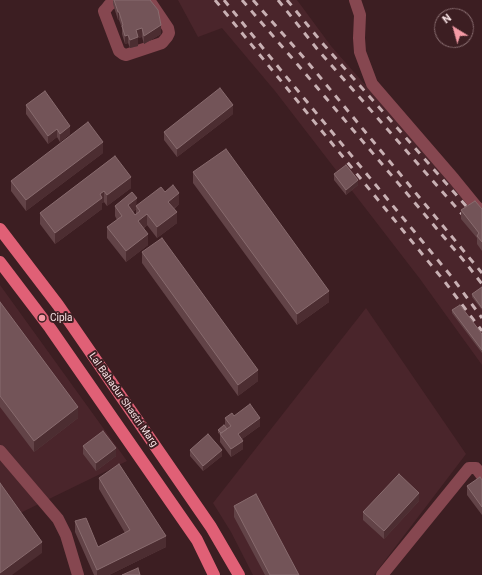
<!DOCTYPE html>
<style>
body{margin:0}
#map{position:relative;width:482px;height:575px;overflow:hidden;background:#3c1e22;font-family:Roboto,sans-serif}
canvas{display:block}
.north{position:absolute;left:434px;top:8px;width:40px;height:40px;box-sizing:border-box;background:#3c1e22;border:1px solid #886d70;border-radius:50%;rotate:323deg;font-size:11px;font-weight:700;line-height:16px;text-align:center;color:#f9e4e6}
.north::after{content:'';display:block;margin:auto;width:14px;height:18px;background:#f49aa5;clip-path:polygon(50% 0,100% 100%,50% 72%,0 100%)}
</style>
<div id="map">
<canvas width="482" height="575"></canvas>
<div class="north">N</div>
</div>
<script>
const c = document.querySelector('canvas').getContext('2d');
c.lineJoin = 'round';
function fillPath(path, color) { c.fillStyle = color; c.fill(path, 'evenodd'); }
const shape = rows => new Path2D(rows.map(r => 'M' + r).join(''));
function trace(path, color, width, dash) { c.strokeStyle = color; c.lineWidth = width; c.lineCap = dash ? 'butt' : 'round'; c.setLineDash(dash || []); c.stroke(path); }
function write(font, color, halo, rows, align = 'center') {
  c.font = font + ' Roboto,sans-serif'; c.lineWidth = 4; c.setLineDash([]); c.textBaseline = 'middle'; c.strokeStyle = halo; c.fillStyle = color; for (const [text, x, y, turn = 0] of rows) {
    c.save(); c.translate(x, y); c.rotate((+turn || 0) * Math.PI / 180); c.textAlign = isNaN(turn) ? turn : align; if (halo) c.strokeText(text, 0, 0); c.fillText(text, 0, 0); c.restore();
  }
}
fillPath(shape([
 [178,0,297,0,331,46,470,204,482,213,482,365,420,279,275,91,222,28,198,37],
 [0,285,127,461,10,518,8,575,0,575],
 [366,308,466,454,374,575,253,575,231,532,213,503]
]), '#4a252b');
trace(shape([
 [117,0,109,5,106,9,104,11,105,14,119,51,123,54,126,55,162,43,167,37,169,33,168,28,149,0],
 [355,0,360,15,359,38,360,52,372,84,454,179,476,206,482,211],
 [0,451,58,519,66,535,78,575],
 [382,575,469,468,476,468,482,476]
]), '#864750', 12);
trace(shape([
 [0,229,58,305,211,527,239,575],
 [0,262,50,328,197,540,214,575]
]), '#e06076', 12);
trace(shape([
 [215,0,445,282,482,331],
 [224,0,284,74,451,276,482,318],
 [242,0,298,65,465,262,482,284],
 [253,0,305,59,472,261,482,273],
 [278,0,318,50,482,237],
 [287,0,324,45,482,224]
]), '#c8b0b3', 3, [7, 7]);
fillPath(shape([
 [113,0,150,0,161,34,144,44,142,37,138,38,138,46,130,48,128,43,125,44,122,34,122,28,119,20,118,20,113,4],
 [26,105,70,134,60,142,57,137,48,144,26,114],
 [233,114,177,157,164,140,164,132],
 [103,153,26,211,11,191,11,181],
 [115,156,131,188,107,206,104,202,102,203,102,209,55,244,40,224,40,213],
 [193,172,329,302,297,325,193,183],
 [334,174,358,185,346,195,334,180],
 [165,192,179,204,174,209,177,223,157,238,147,225,144,228,148,245,126,262,107,238,107,227,117,220,115,216,115,206,137,206],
 [136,209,136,214,135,215,133,212],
 [482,209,482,251,477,244,477,238,461,219,461,210],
 [142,252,258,381,238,396,142,263],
 [482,287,482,310,472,297,472,294],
 [0,302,78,418,34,452,0,407],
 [452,310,482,334,482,353,452,313],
 [234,416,260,426,242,439,243,449,231,457,220,442,220,434,218,433,218,430,225,427,225,418],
 [83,446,116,456,96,471,83,454],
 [190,450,222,456,203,471,190,456],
 [99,478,166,547,109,575,94,575,75,532,75,521,98,547,125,533,99,489],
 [482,480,482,515,467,495,467,486],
 [419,501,384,539,363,520,363,512],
 [234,506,299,575,265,575,234,517]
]), '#624347');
fillPath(shape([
 [118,12,119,12,119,20,118,20],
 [161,25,161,34,144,44,144,36],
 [142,28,142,37,138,38,138,46,130,48,130,40,136,30],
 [128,35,128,43,125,44,125,36],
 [233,105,233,114,177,157,177,149],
 [70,126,70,134,60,142,60,134],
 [57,129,57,137,48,144,48,136],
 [103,142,103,153,26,211,26,200],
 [131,177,131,188,107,206,107,195],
 [358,180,358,185,346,195,346,190],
 [104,191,104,202,102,203,102,209,55,244,55,233],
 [179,193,179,204,168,213,168,202],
 [137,198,136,209,128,216,128,205],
 [177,212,177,223,157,238,157,227],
 [147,214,147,225,138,232,138,221],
 [148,234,148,245,126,262,126,251],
 [329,291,329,302,297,325,297,314],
 [258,370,258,381,238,396,238,385],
 [78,407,78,418,34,452,34,441],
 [260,418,260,426,238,442,238,434],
 [243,441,243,449,231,457,231,449],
 [116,448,116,456,96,471,96,463],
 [222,450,222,456,203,471,203,466],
 [419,493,419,501,384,539,384,531],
 [166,536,166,547,109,575,97,575,97,570],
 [42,542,42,553,12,575,0,575,0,573]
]), '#4c2d31');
const building = shape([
 [114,0,150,0,158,10,161,25,144,36,142,28,136,30,138,37,130,40,128,35,125,36,122,26,123,25,119,12,118,12,114,0],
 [220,88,233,105,177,149,164,132,220,88],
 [45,91,70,126,60,134,57,129,48,136,26,105,45,91],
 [88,122,103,142,26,200,11,181,88,122],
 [226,149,329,291,297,314,193,172,226,149],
 [115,156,131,177,107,195,104,191,100,194,102,198,55,233,40,213,115,156],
 [346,165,358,180,346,190,334,174,346,165],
 [173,185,179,193,168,202,177,212,157,227,147,214,138,221,148,234,126,251,107,227,122,216,115,206,132,192,137,198,128,205,135,215,140,211,136,206,161,187,165,192,173,185],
 [475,201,482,209,482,242,477,236,479,233,461,210,475,201],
 [162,238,258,370,238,385,142,252,162,238],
 [482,287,482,308,472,294,482,287],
 [0,302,78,407,34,441,0,396,0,302],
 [460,305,482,334,482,350,452,310,460,305],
 [250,404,260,418,238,434,243,441,231,449,220,434,231,426,225,418,232,413,234,416,250,404],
 [224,425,227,429,221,433,218,430,224,425],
 [103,431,116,448,96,463,83,446,103,431],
 [208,434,222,450,203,466,190,450,208,434],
 [119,464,166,536,97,570,75,521,86,518,98,547,130,530,99,478,119,464],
 [399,474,419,493,384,531,363,512,399,474],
 [480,477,482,480,482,507,467,486,480,477],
 [0,483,42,542,0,573,0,483],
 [256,494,299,575,270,575,234,506,256,494],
 [138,568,140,575,122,575,138,568]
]);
fillPath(building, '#735458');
trace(building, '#886b6e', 1);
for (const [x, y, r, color] of [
 [42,318,4,"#f49aa5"]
]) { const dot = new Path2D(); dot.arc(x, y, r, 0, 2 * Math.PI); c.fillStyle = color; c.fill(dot); trace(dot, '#3c1e22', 1.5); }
write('10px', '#f9e4e6', '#3c1e22', [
 ["Cipla",50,318]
], 'left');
write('10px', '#f9e4e6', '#3c1e22', [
 ["Lal Bahadur Shastri Marg",123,400,55]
]);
</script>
